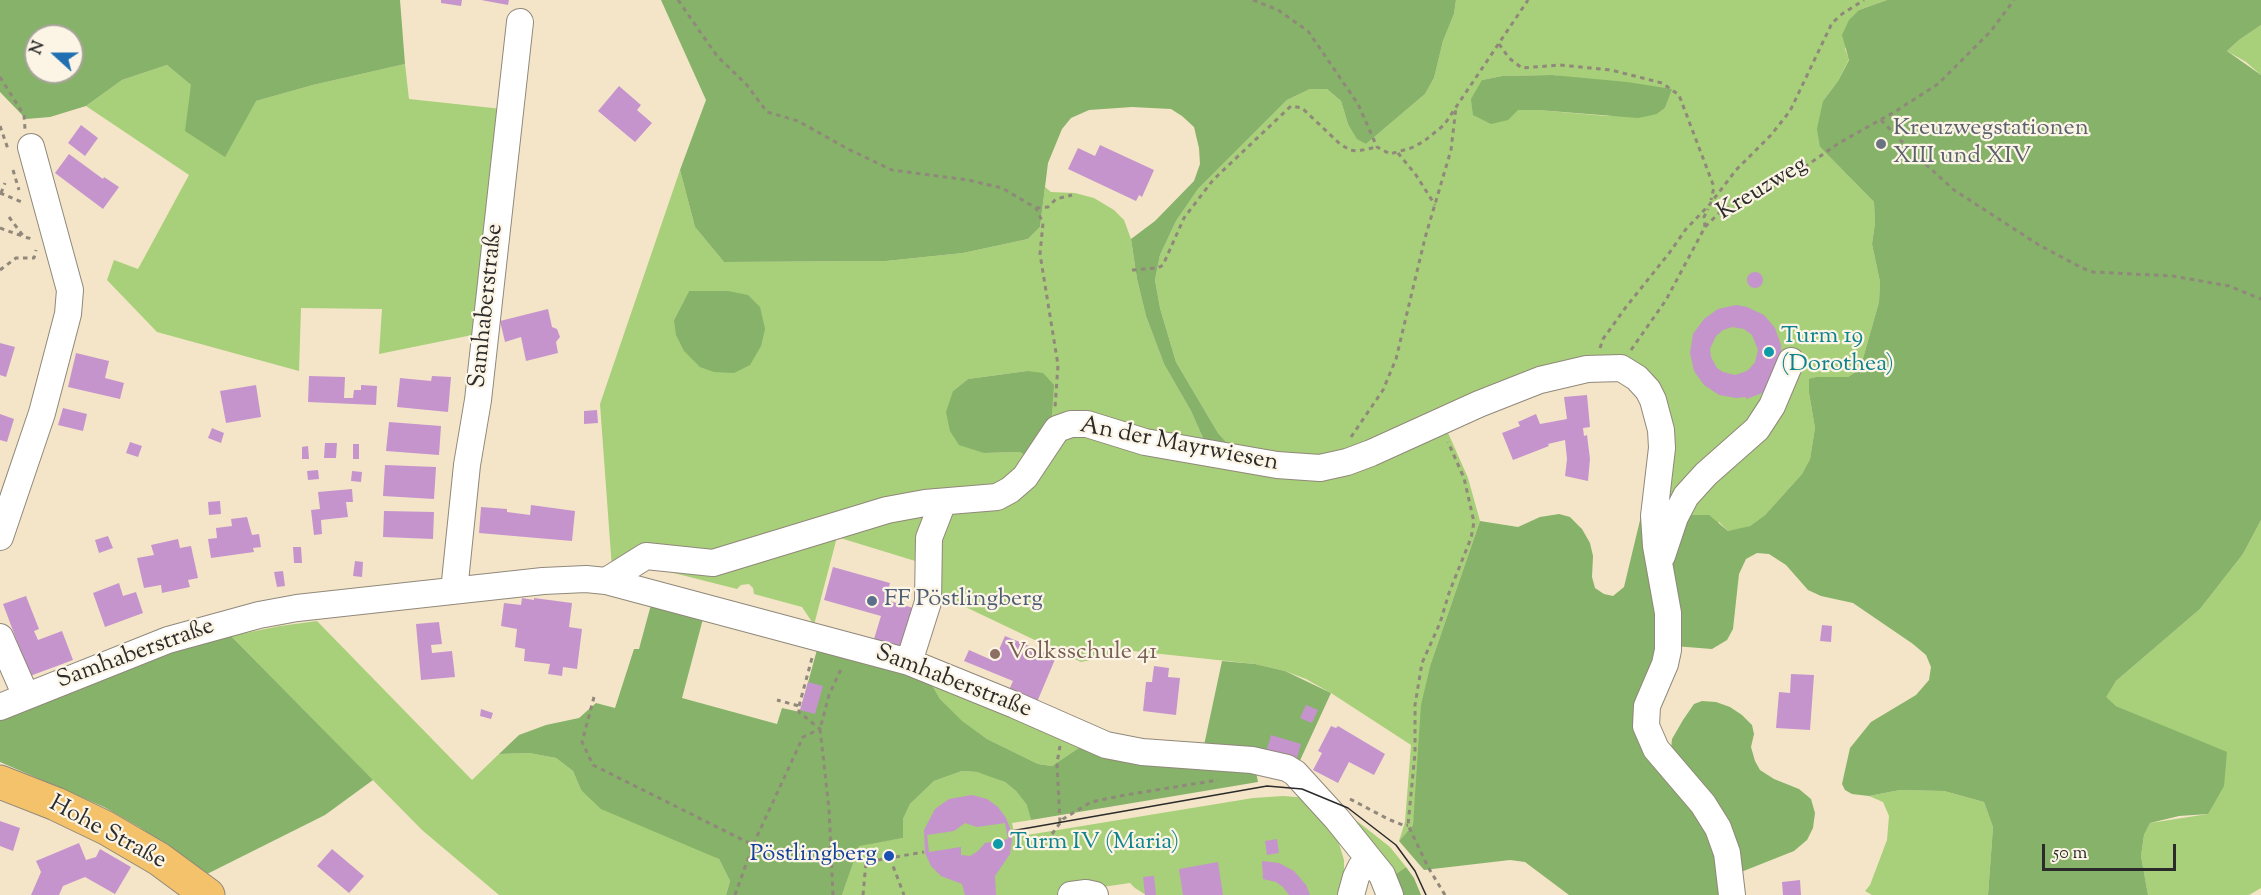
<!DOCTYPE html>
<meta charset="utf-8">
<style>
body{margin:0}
#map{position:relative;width:2261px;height:895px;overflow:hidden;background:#f4e5c9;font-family:"Sorts Mill Goudy",serif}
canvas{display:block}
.north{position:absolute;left:24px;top:24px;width:60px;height:60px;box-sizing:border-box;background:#fcf5e5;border:2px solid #a8a49b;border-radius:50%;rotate:291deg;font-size:16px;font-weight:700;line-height:24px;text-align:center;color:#2b2b2b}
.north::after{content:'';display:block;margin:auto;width:21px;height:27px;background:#1f6fb2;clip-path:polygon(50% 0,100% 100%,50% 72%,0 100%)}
.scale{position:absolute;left:2042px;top:844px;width:134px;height:27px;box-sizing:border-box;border:3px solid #2b2b2b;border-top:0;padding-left:8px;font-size:18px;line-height:21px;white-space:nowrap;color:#2b2b2b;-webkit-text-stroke:4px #fcf5e5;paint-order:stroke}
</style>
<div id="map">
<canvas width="2261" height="895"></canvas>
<div class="north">N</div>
<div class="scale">50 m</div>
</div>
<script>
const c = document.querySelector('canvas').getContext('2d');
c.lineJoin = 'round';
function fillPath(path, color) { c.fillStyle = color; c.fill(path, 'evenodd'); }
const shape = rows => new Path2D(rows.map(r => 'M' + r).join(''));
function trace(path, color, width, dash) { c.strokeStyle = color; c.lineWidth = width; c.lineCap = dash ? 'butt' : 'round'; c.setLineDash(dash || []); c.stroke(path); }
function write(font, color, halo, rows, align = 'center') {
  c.font = font + ' "Sorts Mill Goudy",serif'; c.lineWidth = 4.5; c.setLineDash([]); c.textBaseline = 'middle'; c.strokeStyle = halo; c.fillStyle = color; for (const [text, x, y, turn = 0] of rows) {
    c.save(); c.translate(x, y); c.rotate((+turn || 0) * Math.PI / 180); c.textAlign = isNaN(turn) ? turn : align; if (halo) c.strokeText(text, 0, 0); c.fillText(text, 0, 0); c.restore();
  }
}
fillPath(shape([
 [1456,0,1887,0,1859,10,1845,49,1849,59,1838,81,1823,101,1820,147,1874,202,1875,223,1872,244,1880,282,1879,302,1860,369,1848,377,1817,377,1809,393,1815,428,1810,459,1802,474,1765,515,1750,526,1740,529,1728,531,1719,522,1664,568,1667,449,1621,358,1348,456,1234,451,1218,433,1176,362,1160,308,1155,280,1160,255,1176,221,1198,189,1287,100,1310,89,1327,89,1341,101,1348,124,1366,144,1425,94,1434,78,1443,41,1454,14],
 [1552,75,1671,90,1665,108,1657,114,1607,116,1538,110,1518,110,1482,80,1502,76],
 [2261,25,2261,75,2246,62,2227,51,2239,40],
 [405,64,409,99,502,109,482,333,379,354,382,309,301,308,299,371,157,332,107,280,114,260,138,269,189,175,86,106,122,80,167,65,191,85,256,101,313,85],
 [680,170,695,227,724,262,886,261,963,253,1028,239,1040,227,1045,187,1051,192,1075,193,1094,198,1114,210,1124,220,1131,239,1137,279,1146,316,1164,364,1191,411,1203,438,1210,447,1051,427,1051,415,1027,371,968,379,953,391,984,453,1020,452,1032,460,1013,482,742,552,612,569,600,404],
 [689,291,728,291,674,320],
 [1445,426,1468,478,1480,521,1431,663,1413,825,1399,841,1405,822,1411,745,1331,693,1306,679,1285,671,1255,664,1133,651,1081,662,934,592,945,515,994,504,1070,431,1269,469],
 [929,507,925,564,837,537,814,625,802,607,754,594,753,588,749,584,741,585,737,589,650,567,653,562],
 [2261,520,2261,888,2249,895,2148,895,2141,856,2144,835,2150,823,2208,814,2227,753,2116,706,2105,697,2116,681,2200,609,2243,554],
 [317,621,472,780,499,754,529,753,556,758,573,771,581,790,719,859,730,881,726,895,499,895,422,830,231,636,280,626],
 [928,678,1086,743,1052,766,1038,764,987,739,961,721,940,699],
 [962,771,977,772,990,776,1005,782,1016,791,1028,806,1031,820,1012,823,1015,837,1253,798,1283,796,1309,798,1337,837,1344,860,1344,895,1146,895,1135,888,1130,883,1102,887,1097,895,842,895,859,845,903,838,903,819,910,804,934,781],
 [1900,790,1944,791,1984,802,1993,827,1988,895,1872,895,1865,891,1870,885,1887,840,1889,816,1883,802,1869,796],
 [1330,805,1357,821,1390,847,1406,867,1393,876]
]), '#a8cf79');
fillPath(shape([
 [0,0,400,0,405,64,313,85,256,101,225,157,185,131,191,85,167,65,122,80,86,106,50,117,26,119,0,92],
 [36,36,72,36,72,72,36,72],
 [661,0,1456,0,1454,14,1443,41,1434,78,1425,94,1366,144,1357,139,1348,124,1341,101,1327,89,1310,89,1287,100,1198,189,1176,221,1160,255,1155,280,1160,308,1176,362,1218,433,1234,451,1210,447,1203,438,1191,411,1164,364,1146,316,1137,279,1131,239,1155,221,1194,181,1200,164,1199,148,1194,127,1182,116,1171,109,1132,107,1089,110,1071,118,1062,129,1048,163,1040,227,1028,239,963,253,886,261,724,262,695,227,680,170,706,100],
 [1887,0,2261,0,2261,25,2239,40,2227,51,2261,75,2261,520,2243,554,2200,609,2116,681,2106,697,2116,706,2227,752,2224,786,2208,814,2179,816,2150,823,2144,835,2141,856,2148,895,1988,895,1993,827,1984,802,1944,791,1900,790,1869,796,1852,794,1845,790,1842,784,1850,748,1871,722,1916,695,1929,680,1931,667,1926,655,1913,644,1853,603,1821,596,1808,590,1786,565,1769,554,1757,553,1746,559,1739,574,1733,629,1727,640,1712,649,1674,646,1664,568,1685,515,1709,515,1728,531,1750,526,1765,515,1802,474,1810,459,1815,428,1809,393,1809,379,1817,377,1848,377,1860,369,1879,302,1880,282,1872,244,1875,223,1874,202,1820,147,1817,129,1823,101,1838,81,1849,60,1842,35,1849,20,1859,10],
 [1552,75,1627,82,1672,89,1665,108,1657,114,1638,118,1538,110,1518,110,1508,120,1491,124,1473,115,1471,99,1482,80,1502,76],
 [689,291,728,291,748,295,760,307,765,329,761,346,750,365,734,373,714,372,700,367,684,351,676,335,674,320],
 [1027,371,1043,373,1054,385,1051,427,1032,460,1020,452,984,453,959,445,950,431,946,412,953,391,968,379],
 [1559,514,1570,517,1582,529,1590,543,1593,556,1592,577,1595,588,1604,594,1613,596,1624,587,1641,516,1664,635,1641,700,1707,816,1727,895,1569,895,1525,862,1510,860,1424,870,1399,841,1413,825,1421,705,1431,663,1480,521,1518,527,1540,517],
 [652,601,704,615,682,698,777,724,782,708,800,712,818,646,928,678,940,699,962,721,987,739,1038,764,1052,766,1086,743,1255,767,1258,782,1031,820,1027,805,1016,791,1005,782,977,772,962,771,934,781,910,804,903,819,903,838,859,846,842,895,726,895,730,881,719,859,601,809,581,790,573,771,556,758,529,753,499,754,519,735,546,725,579,718,596,703,615,708,634,649,639,649],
 [231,636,373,780,325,815,207,874,139,827,104,807,0,762,0,714,173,649],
 [1222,661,1255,664,1285,671,1331,693,1297,767,1203,750],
 [1702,701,1716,702,1730,707,1742,715,1752,725,1754,734,1751,747,1755,761,1760,770,1774,779,1799,789,1811,799,1815,813,1813,828,1807,840,1794,851,1736,874,1670,757,1672,739,1683,720,1694,704],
 [1406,867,1414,878,1421,895,1397,895,1393,876]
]), '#86b269');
fillPath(shape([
 [441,0,462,0,461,6,441,3],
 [481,0,509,0,508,5],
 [619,86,641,105,637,110,652,123,635,142,598,111],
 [81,125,98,138,85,156,68,143],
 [1100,145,1154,170,1142,197,1139,195,1136,201,1068,169,1078,148,1095,156],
 [69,154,103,179,104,177,119,187,103,209,55,173],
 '1747 280a8 8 0 1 1 16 0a8 8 0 1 1-16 0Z',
 [1736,305,1747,307,1764,315,1775,328,1781,345,1781,354,1766,390,1760,394,1746,399,1746,397,1736,398,1719,395,1704,385,1694,371,1690,353,1693,334,1704,319,1718,309],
 [1732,327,1744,329,1752,335,1758,350,1755,362,1751,367,1747,371,1735,375,1723,372,1717,368,1711,357,1710,349,1716,336,1723,330],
 [548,309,552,327,557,329,560,337,556,342,558,353,526,361,521,337,505,342,500,321],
 [0,343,15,347,6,377,0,375],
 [76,353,109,361,105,378,124,383,120,399,68,387],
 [309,376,345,377,344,398,353,398,354,390,361,390,361,385,377,386,376,405,308,402],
 [432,376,451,377,448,412,397,407,400,378,431,381],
 [256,385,261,417,226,423,220,391],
 [1587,395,1590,427,1583,428,1584,436,1587,435,1590,459,1588,481,1565,476,1567,459,1565,440,1548,444,1549,446,1513,460,1502,433,1520,426,1518,422,1536,414,1540,424,1567,419,1564,397],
 [63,408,87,414,83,431,58,425],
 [597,410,598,423,584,424,584,411],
 [0,414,14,419,7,442,0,440],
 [389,422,441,426,439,455,386,451],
 [212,428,224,433,221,443,208,438],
 [130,442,142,446,138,457,126,453],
 [325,443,337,443,336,458,324,458],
 [353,444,359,444,359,459,353,459],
 [308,446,309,459,302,459,302,447],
 [385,465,436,467,434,499,383,496],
 [318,470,319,479,308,480,307,471],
 [352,471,362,472,361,482,351,481],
 [352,489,353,502,346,502,348,517,321,520,322,534,314,535,311,510,320,509,318,492],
 [220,501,221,514,209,515,208,502],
 [531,505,575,511,572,541,479,533,481,507,507,509,507,512,530,515],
 [384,511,434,512,433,539,383,537],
 [247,517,252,535,259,534,261,547,253,548,254,552,211,558,208,539,217,538,216,528,232,526,231,519],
 [108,536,113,548,99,553,95,540],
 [178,539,180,548,191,546,198,578,188,580,190,587,162,593,161,585,144,588,137,558,154,555,151,545],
 [293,547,301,547,302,563,294,563],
 [355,561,363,562,362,577,353,576],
 [833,567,890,583,886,600,920,610,909,649,874,639,881,616,824,600],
 [283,571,285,586,277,587,274,572],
 [119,583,123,596,136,592,143,613,105,627,93,593],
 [26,596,39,629,34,631,38,640,62,631,73,660,30,676,3,604],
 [522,598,534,600,534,598,572,603,569,627,582,629,577,669,563,667,562,676,548,674,550,664,524,661,525,649,515,647,517,629,501,626,504,603,521,605],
 [439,622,442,644,431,645,432,653,452,651,455,677,421,680,416,624],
 [1822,625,1832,626,1831,642,1820,641],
 [1005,636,1056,657,1037,702,1009,690,1013,681,964,661,969,650,994,661],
 [1154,666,1169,668,1168,677,1180,678,1176,715,1143,711,1146,682,1152,682],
 [1791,674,1814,675,1810,730,1776,728,1779,692,1790,693],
 [808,682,823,686,815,714,800,710],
 [1306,705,1318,710,1312,723,1300,718],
 [481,709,493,713,491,719,480,716],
 [1331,726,1336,728,1338,726,1385,754,1374,775,1349,762,1338,783,1313,770,1322,753,1318,751],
 [1271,735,1301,744,1296,761,1266,752],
 [972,795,987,799,998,807,1006,818,1011,831,1012,839,1010,854,995,876,996,895,965,895,962,884,941,876,931,866,925,853,924,830,935,809,949,799],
 [965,823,977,827,1005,823,1008,839,985,843,978,851,970,856,961,855,961,847,929,852,927,835,954,831],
 [0,821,20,828,13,851,0,846],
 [1277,839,1279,853,1267,855,1265,841],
 [79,843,86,860,96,857,100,849,131,867,115,894,85,877,63,886,59,895,31,895,41,872,36,861],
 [332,849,364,876,349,893,317,866],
 [1262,861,1279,863,1294,871,1306,885,1310,895,1289,895,1283,887,1276,882,1263,879],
 [1218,862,1223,895,1183,895,1179,869],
 [1154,876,1156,895,1145,895,1143,877],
 [1800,880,1801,895,1783,895,1782,882]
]), '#c594cd');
const minor = shape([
 [0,537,42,413,68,314,70,290,31,147],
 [1662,556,1675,517,1686,496,1706,474,1757,429,1772,406,1791,361],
 [606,581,646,556,713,563,887,510,925,503,997,497,1010,490,1025,477,1057,429,1071,424,1087,424,1145,442,1277,465,1320,468,1347,462,1371,453,1479,404,1540,380,1587,369,1621,368,1637,378,1648,390,1653,400,1661,430,1662,448,1654,516,1656,546,1668,613,1668,650,1665,664,1647,706,1646,726,1656,749,1703,804,1718,828,1727,853,1732,895],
 [454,591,467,465,478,400,520,22],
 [0,637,26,696],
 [909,662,928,602,929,538,943,502],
 [0,707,168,640,259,615,297,608,543,581,586,579,606,581,909,662,1015,705,1106,745,1142,752,1252,760,1287,768,1295,773,1337,819,1382,875,1390,895],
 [1071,895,1086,893,1095,895],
 [1351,895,1356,877,1361,867,1370,860]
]);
const major = shape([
 [0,782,56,804,106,828,159,859,208,895]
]);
trace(minor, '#90887a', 28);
trace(major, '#90887a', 35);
trace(shape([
 [678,0,717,56,746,84,767,112,798,121,848,149,892,170,968,180,1002,188,1036,208,1043,223,1040,254,1058,365,1055,408],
 [1253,0,1278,10,1308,31,1358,104,1377,147,1390,154,1411,148,1423,142,1444,125,1528,0],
 [1499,44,1509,58,1522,68,1560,65,1611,70,1662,83,1679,95,1714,187,1711,200],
 [0,77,24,115,25,129],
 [1881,120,1909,149,1954,190,2039,245,2082,268,2093,272,2173,276,2229,286,2261,299],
 [0,126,8,149],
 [1398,153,1416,175,1435,205],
 [13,170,19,190],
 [0,193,24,203],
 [1,193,5,183],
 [1036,208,1048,207,1056,199,1072,195],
 [9,217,24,237,33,239],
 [1705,227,1704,217,1708,209],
 [0,228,22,236],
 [0,270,16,258,34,258,36,250],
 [1132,270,1158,268,1163,265,1184,218,1213,180,1291,106,1302,108,1340,144,1350,150,1358,151,1377,147],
 [1600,348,1603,339,1626,307,1670,252,1686,229,1710,204,1736,170,1771,135,1790,111,1832,23,1842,14,1864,0],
 [1631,350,1666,300,1705,227,1719,213,1732,205,1786,180,1839,143,1896,111,1938,84,1991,31,2014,0],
 [1351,437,1383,390,1396,359,1425,238,1451,150,1456,107],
 [594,697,582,742,593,765,753,845],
 [799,706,812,658],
 [1350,799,1388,819,1405,826,1408,825],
 [1060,822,1057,763,1060,746],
 [1052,834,1063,819,1091,802,1125,795,1218,780],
 [890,858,904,895],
 [735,895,753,845,803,737,820,729,799,712,799,706,777,700],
 [833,895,829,809,820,729,829,695,842,667],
 [863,895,866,862,924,852],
 [1445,895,1428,867,1408,825,1415,753,1415,705,1422,663,1440,623,1449,593,1471,538,1474,522,1464,478,1448,442]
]), '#90887a', 3, [4.5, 4.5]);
trace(minor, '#fff', 26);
trace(major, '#f3c26a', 33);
trace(shape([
 [1011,831,1267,786,1302,789,1348,808,1396,845,1415,871,1426,895]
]), '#2b2b2b', 1.5);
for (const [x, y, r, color] of [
 [1881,144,6,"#6b7280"],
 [1769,352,6,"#0f9aa8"],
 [872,601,6,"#5c6f8a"],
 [995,654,6,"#8d6e63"],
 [998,844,6,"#0f9aa8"],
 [889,856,6,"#1a4fb4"]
]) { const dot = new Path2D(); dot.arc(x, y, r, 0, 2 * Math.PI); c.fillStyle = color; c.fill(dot); trace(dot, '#fcf5e5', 2); }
write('24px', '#5b616d', '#fcf5e5', [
 ["Kreuzwegstationen",1893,130],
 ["XIII und XIV",1893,158]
], 'left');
write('24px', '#2b2b2b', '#fcf5e5', [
 ["Kreuzweg",1763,190,-31],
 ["Samhaberstraße",488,306,-84],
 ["An der Mayrwiesen",1179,446,11],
 ["Samhaberstraße",136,655,-20],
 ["Samhaberstraße",953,683,21],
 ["Hohe Straße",107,834,28]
]);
write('24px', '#0d838f', '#fcf5e5', [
 ["Turm 19",1781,338],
 ["(Dorothea)",1781,366],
 ["Turm IV (Maria)",1010,844]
], 'left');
write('24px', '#4e5e75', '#fcf5e5', [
 ["FF Pöstlingberg",884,601]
], 'left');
write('24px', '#785e54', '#fcf5e5', [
 ["Volksschule 41",1007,654]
], 'left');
write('24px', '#164399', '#fcf5e5', [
 ["Pöstlingberg",877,856]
], 'right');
</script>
